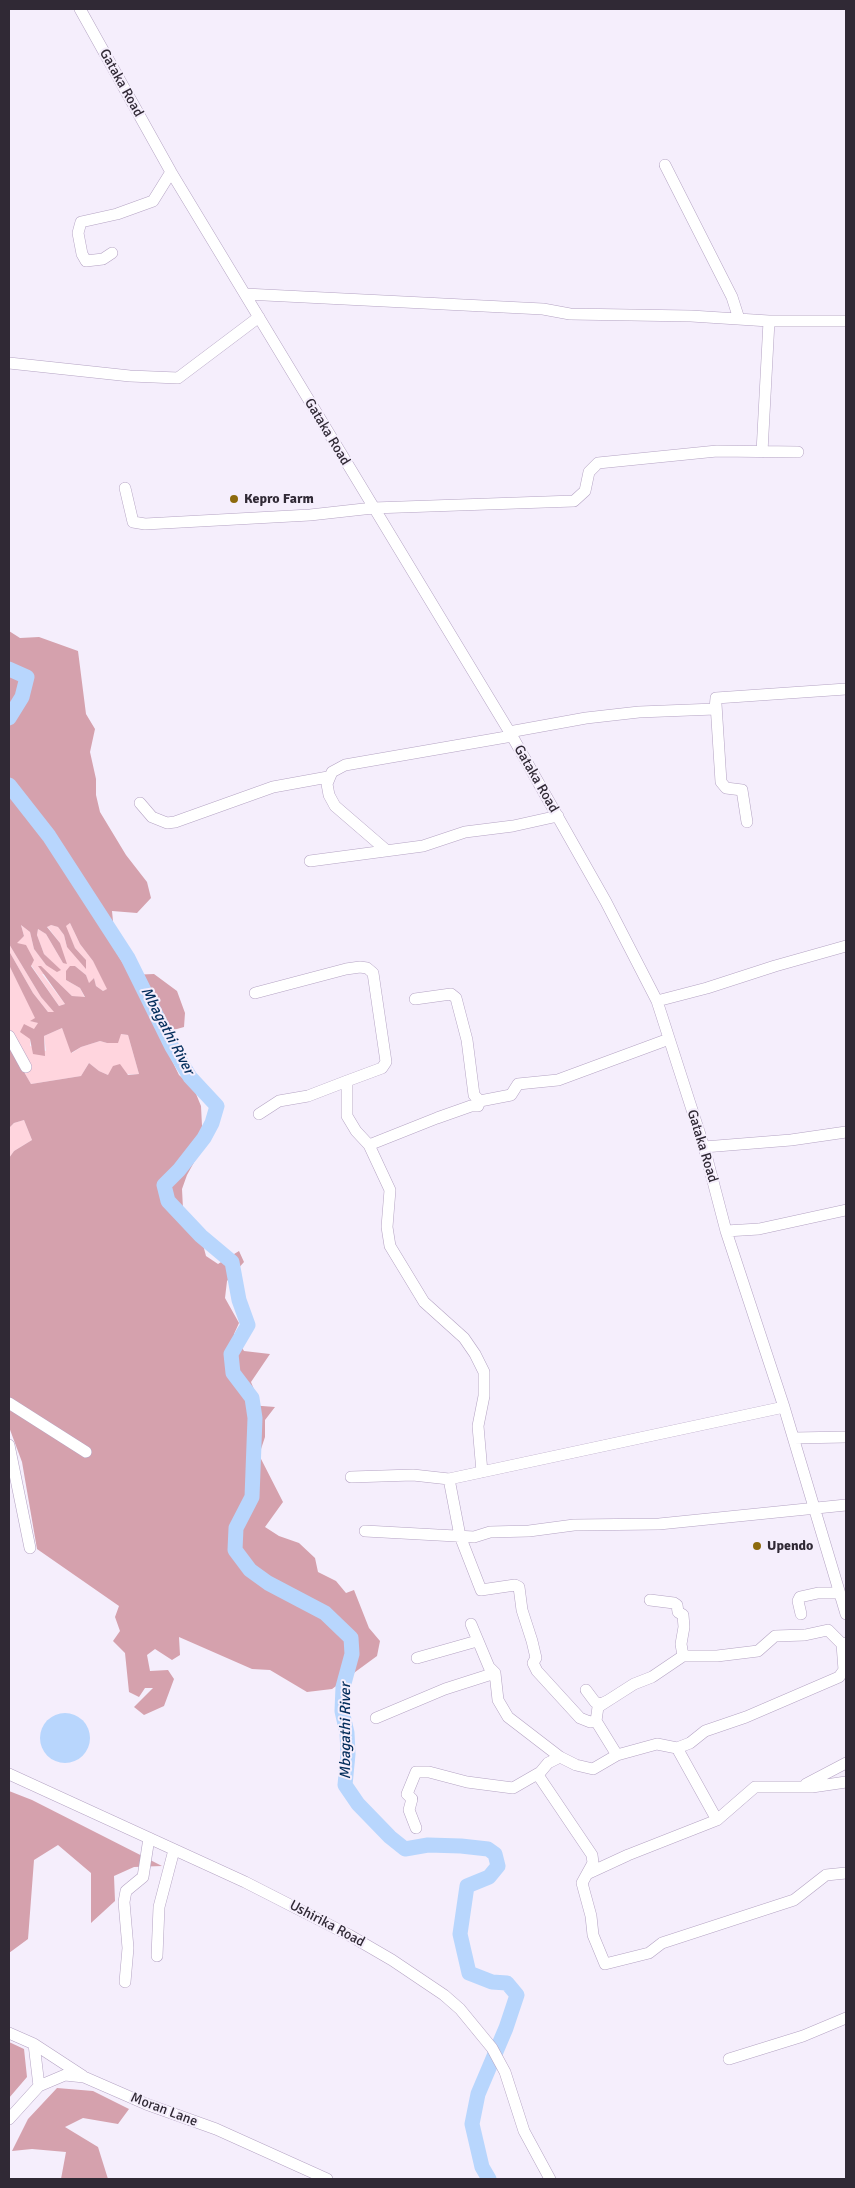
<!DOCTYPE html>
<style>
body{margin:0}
#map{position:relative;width:855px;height:2188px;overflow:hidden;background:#f5eefc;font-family:Signika,sans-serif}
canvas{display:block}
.frame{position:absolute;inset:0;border:10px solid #302935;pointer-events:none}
</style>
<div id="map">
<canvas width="855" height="2188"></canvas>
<div class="frame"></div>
</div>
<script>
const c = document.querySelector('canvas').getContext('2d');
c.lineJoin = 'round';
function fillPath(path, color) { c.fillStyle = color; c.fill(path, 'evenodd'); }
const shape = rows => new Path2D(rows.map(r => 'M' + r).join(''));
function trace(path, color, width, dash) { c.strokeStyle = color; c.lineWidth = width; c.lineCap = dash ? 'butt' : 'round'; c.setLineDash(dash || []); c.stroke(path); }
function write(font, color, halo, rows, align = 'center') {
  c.font = font + ' Signika,sans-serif'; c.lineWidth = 4; c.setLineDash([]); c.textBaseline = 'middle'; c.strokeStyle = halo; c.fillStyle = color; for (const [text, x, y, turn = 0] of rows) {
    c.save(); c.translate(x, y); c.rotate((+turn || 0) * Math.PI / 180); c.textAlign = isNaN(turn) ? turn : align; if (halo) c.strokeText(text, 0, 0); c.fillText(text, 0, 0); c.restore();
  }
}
fillPath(shape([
 [70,923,80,944,93,961,108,989,103,991,96,986,94,978,89,984,86,975,75,966,66,980,80,988,85,998,72,996,50,975,42,974,65,1004,59,1006,16,943,24,936,21,925,30,932,34,949,46,965,60,970,44,954,37,935,38,929,46,934,63,963,60,943,47,926,51,925,58,927,64,935,67,947,86,960,75,948,65,926],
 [9,944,41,997,55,1012,48,1012,33,993,9,951],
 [9,965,36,1018,31,1021,39,1023,30,1039,30,1046,46,1051,44,1036,62,1028,72,1053,81,1047,100,1041,107,1043,121,1034,128,1035,139,1074,108,1075,99,1071,89,1063,81,1076,31,1084,9,1046],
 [24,1120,32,1140,14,1151,9,1158,9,1128,14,1123]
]), '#ffd5de');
fillPath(shape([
 [9,631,20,638,39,637,78,651,86,714,95,729,90,752,96,779,96,795,100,812,126,855,147,882,151,898,137,913,112,911,116,952,130,975,154,974,177,991,185,1013,184,1027,159,1034,179,1075,194,1089,201,1106,203,1146,187,1175,182,1189,183,1209,198,1226,206,1256,218,1264,239,1251,244,1262,227,1281,225,1298,239,1323,234,1334,244,1351,270,1354,251,1382,255,1392,249,1405,275,1407,265,1420,265,1437,259,1455,283,1502,265,1527,279,1536,299,1543,315,1558,318,1572,336,1581,346,1593,354,1590,369,1628,380,1641,377,1656,332,1689,307,1692,270,1670,252,1669,179,1637,180,1655,172,1660,155,1649,147,1655,150,1671,168,1670,174,1679,164,1706,144,1715,134,1707,153,1688,145,1688,139,1697,129,1692,125,1653,113,1641,120,1631,115,1617,119,1606,37,1549,22,1462,9,1427,9,1158,14,1151,32,1140,24,1120,14,1123,9,1128,9,1046,31,1084,81,1076,89,1063,99,1071,108,1075,113,1066,120,1064,128,1075,139,1074,128,1035,121,1034,118,1043,107,1043,100,1041,81,1047,71,1053,62,1028,44,1036,45,1056,33,1054,30,1039,20,1032,24,1024,34,1029,38,1023,30,1021,35,1018,9,965,9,951,33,993,48,1012,54,1012,41,997,9,944],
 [70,923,80,944,93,961,107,989,103,991,96,986,94,978,89,983,86,975,75,966,70,966,66,971,66,980,80,988,85,997,72,996,41,966,38,966,65,1004,59,1006,31,966,34,960,26,945,17,943,24,936,21,925,30,932,34,949,46,965,57,972,61,970,44,954,37,935,38,929,46,934,63,963,67,964,60,943,47,927,51,925,58,927,64,935,67,947,86,969,86,960,75,948,66,926],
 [9,1791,32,1800,162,1866,134,1867,114,1876,115,1901,91,1923,91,1873,58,1845,34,1860,28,1939,9,1953],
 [9,2042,24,2049,27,2077,9,2098],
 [57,2088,93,2091,129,2109,118,2124,83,2118,65,2127,98,2147,108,2179,61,2179,66,2152,32,2149,12,2151,28,2119]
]), '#d5a1ad');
fillPath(shape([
 '40 1738a25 25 0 1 1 50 0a25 25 0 1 1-50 0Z'
]), '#b8d6fd');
trace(shape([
 [9,669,27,677,22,697,9,718],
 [9,785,49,836,128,958,172,1047,190,1077,217,1106,212,1123,204,1138,179,1170,164,1185,168,1201,201,1236,232,1262,239,1300,248,1325,231,1354,233,1373,252,1398,255,1418,252,1497,236,1528,235,1550,250,1570,268,1583,325,1613,351,1638,352,1654,343,1687,342,1711,347,1733,348,1754,345,1785,358,1804,390,1837,405,1849,428,1845,461,1846,488,1849,495,1854,498,1866,489,1877,467,1886,460,1934,469,1973,492,1982,507,1983,517,1995,506,2028,478,2094,472,2124,482,2167,489,2179]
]), '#b8d6fd', 15);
const minor = shape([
 [80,9,171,172,512,736,606,902,657,1001,704,1147,726,1231,784,1407,846,1614],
 [665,165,732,297,739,319],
 [112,253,103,259,86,261,82,254,78,233,81,222,117,214,153,201,171,172],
 [245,294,543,309,570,314,691,316,769,321,846,321],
 [9,363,130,376,178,378,259,317],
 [762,452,769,321],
 [125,488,133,522,145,524,310,515,373,508,574,501,585,491,589,472,598,463,717,451,798,452],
 [716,704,721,782,726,788,742,790,747,822],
 [509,732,586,718,639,712,715,709,716,698,846,689],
 [140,803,152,817,167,823,175,822,273,787,328,777],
 [386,850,335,806,329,795,327,784,332,772,345,765,512,736],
 [310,861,423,846,465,832,513,826,558,816],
 [255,993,346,969,360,967,367,968,373,973,386,1062,382,1068,347,1081],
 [415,999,451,994,456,998,467,1040,474,1095,480,1101,511,1095,518,1084,558,1080,669,1039],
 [657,1001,707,988,775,966,846,946],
 [9,1036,26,1067],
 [259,1114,279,1101,308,1096,347,1081,347,1116,356,1131,369,1145,390,1190,387,1227,390,1246,424,1302,464,1338,475,1354,484,1372,484,1396,478,1426,482,1472],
 [369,1145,437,1118,471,1106,478,1106,480,1101],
 [704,1147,791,1140,846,1132],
 [726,1231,759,1229,846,1210],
 [9,1403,86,1452],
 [784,1407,449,1479,460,1536,481,1590,515,1585,519,1587,522,1610,532,1641,536,1658,533,1663,537,1671,580,1718,590,1722,596,1721,617,1755,657,1744,677,1748,690,1743,705,1731,746,1717,839,1677,844,1670,842,1644],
 [794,1438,846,1437],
 [9,1445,30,1548],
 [351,1477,413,1475,449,1479],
 [365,1531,474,1537,490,1532,529,1531,574,1525,659,1524,846,1505],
 [650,1600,674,1603,677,1605,678,1612,683,1615,684,1627,681,1644,683,1656],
 [801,1614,798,1601,800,1597,818,1593,839,1593],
 [471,1624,489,1667,495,1673],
 [417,1658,477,1641],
 [586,1690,595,1702,601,1704,607,1701],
 [376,1718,445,1689,495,1673,498,1700,508,1717,560,1757,576,1765,593,1769,617,1755],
 [596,1721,598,1707,634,1684,652,1677,683,1656,717,1656,758,1651,775,1636,805,1635,828,1630,842,1644,846,1643],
 [677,1748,717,1820],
 [560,1757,548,1763,538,1775,592,1855,593,1863,582,1883,591,1916,593,1935,605,1964,649,1953,662,1943,794,1900,826,1875,846,1873],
 [9,1774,245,1882,349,1935,392,1960,444,1995,460,2009,492,2048,505,2072,524,2131,550,2179],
 [806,1784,846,1763],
 [416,1828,409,1810,412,1799,407,1794,416,1772,429,1772,467,1782,513,1788,539,1773],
 [589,1873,628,1855,717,1820,755,1787,812,1787,846,1782],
 [157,1956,159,1907,174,1850],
 [125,1982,128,1948,124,1902,126,1891,143,1877,149,1838],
 [9,2033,34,2044,39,2086],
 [34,2044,83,2076],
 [729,2059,803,2036,846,2018],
 [9,2119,39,2086,65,2075,84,2077,146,2104,216,2129,327,2179]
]);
trace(minor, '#b4a3c3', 12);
trace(minor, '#fff', 11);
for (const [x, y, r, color] of [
 [234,499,5,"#8d6a0d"],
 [757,1546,5,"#8d6a0d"]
]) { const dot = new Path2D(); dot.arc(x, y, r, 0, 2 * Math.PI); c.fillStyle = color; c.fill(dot); trace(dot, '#f5eefc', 2); }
write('14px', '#302935', '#f5eefc', [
 ["Gataka Road",121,83,61],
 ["Gataka Road",327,432,59],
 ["Gataka Road",536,779,60],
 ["Gataka Road",702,1146,73],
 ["Ushirika Road",327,1924,28],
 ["Moran Lane",164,2110,21]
]);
write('bold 14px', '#302935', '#f5eefc', [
 ["Kepro Farm",244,499],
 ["Upendo",767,1546]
], 'left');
write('italic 15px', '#032d5b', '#f5eefc', [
 ["Mbagathi River",167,1031,62],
 ["Mbagathi River",346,1731,-90]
]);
</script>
